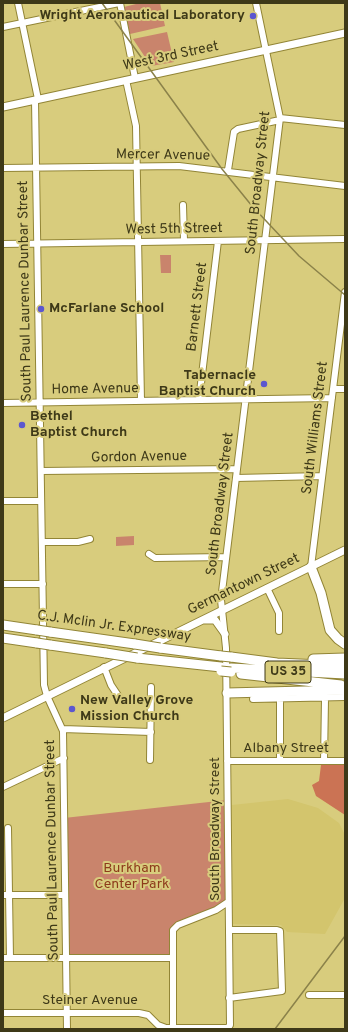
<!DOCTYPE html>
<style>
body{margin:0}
#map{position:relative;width:348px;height:1032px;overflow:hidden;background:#d8cc7d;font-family:Overpass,sans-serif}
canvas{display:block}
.frame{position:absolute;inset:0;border:4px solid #3e3918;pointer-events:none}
</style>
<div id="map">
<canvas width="348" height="1032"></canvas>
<div class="frame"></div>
</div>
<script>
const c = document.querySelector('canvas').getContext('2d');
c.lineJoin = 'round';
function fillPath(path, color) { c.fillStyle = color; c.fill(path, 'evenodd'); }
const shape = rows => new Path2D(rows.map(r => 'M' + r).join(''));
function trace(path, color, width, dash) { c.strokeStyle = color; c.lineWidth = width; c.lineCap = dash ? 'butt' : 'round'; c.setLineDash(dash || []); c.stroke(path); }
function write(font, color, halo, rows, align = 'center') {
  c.font = font + ' Overpass,sans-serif'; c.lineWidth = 4; c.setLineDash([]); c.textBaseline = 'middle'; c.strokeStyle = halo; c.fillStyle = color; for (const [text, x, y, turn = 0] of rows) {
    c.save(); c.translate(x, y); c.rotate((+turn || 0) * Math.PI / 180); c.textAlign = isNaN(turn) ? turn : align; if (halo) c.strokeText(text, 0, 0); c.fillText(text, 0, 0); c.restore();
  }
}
fillPath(shape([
 [288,799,318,808,339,823,345,835,345,898,325,934,287,932,281,925,233,924,232,805]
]), '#d3c56d');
fillPath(shape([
 [140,3,160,3,165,26,130,34,124,7],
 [167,32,174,62,151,66,133,39],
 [160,255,171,255,171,273,161,273],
 [134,536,134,545,116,546,116,537],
 [227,800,228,902,176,927,172,958,66,958,64,818]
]), '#c9846c');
fillPath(shape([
 [321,765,345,765,345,815,316,796,312,785,319,781]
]), '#cb7354');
const minor = shape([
 [18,3,38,99],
 [120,3,135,78],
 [3,27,119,3],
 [126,80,136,126,141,401],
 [35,100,44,685,47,696,63,731,67,1029],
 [280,118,345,125],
 [3,168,179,166,345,186],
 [228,170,234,132,238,129,280,120],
 [183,205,184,241],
 [3,244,345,239],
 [333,389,345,389],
 [199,400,218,241],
 [3,403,332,398],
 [41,471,237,469],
 [236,478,322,476],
 [3,501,41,501],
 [42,542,78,542,90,539],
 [149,554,155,558,226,557],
 [311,567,345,292],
 [3,584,43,584],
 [267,588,279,613,279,631],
 [104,667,111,685,121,700],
 [253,699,345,697],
 [63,729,151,732],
 [150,760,151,687],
 [280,760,280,700],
 [227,761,345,761],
 [324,761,325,699],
 [3,787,64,758],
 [8,828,10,958],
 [3,895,65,895],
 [229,930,277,930,280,931,282,991,229,998],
 [3,958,172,958],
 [309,995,345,995],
 [3,1013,139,1013,148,1015,158,1025,166,1028,228,1028,230,1025,226,648,221,600,280,118,256,3],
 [173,1029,173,930,178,925,216,910,228,902]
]);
const major = shape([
 [3,107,345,33],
 [204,620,215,620,225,634],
 [3,718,345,550]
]);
const highway = shape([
 [311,567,321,593,330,630,338,639,345,644],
 [3,625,37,630],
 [50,632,135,644],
 [3,638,37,643],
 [50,645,106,653],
 [160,648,221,656],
 [231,657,277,663,345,666],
 [137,658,221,667],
 [313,659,345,658],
 [231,668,345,674],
 [241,674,341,685],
 [227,693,345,690]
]);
trace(minor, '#928536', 8);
trace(major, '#928536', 9);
trace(highway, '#928536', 11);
trace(minor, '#fff', 6);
trace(major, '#fff', 7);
trace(highway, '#fff', 9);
trace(shape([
 [102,3,222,169,252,206,299,256,345,295],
 [275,1029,345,936]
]), '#8b824a', 1.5);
const highwayBridge = shape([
 [37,630,50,632],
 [37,643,50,645],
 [135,644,160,648],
 [106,653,137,658],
 [221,656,231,657],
 [221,671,231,672]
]);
trace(highwayBridge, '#928536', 11, []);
trace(highwayBridge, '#fff', 9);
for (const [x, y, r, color] of [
 [253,16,4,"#5c57cf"],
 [41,309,4,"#5c57cf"],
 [264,384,4,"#5c57cf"],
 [22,425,4,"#5c57cf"],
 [72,709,4,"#5c57cf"]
]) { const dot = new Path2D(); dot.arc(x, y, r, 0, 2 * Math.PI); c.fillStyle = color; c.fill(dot); trace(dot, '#d8cc7d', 1.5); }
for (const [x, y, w] of [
 [288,672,46]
]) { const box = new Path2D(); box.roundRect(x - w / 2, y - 11, w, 22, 3); c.fillStyle = '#d8cc7d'; c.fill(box); trace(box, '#3e3918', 1); }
write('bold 13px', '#3e3918', null, [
 ["US 35",288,672]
]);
write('bold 14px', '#3e3918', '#d8cc7d', [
 ["Wright Aeronautical Laboratory",245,16,"right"],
 ["McFarlane School",49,309],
 ["Tabernacle",256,376,"right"],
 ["Baptist Church",256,392,"right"],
 ["Bethel",30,417],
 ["Baptist Church",30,433],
 ["New Valley Grove",80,701],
 ["Mission Church",80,717]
], 'left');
write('14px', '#3e3918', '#d8cc7d', [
 ["West 3rd Street",171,57,-12],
 ["Mercer Avenue",163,156,1],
 ["South Broadway Street",259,183,-84],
 ["West 5th Street",174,230,-1],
 ["South Paul Laurence Dunbar Street",26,291,-91],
 ["Barnett Street",198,307,-83],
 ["Home Avenue",95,390,-1],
 ["South Williams Street",316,428,-83],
 ["Gordon Avenue",139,458,-1],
 ["South Broadway Street",221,504,-83],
 ["Germantown Street",244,585,-26],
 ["C.J. Mclin Jr. Expressway",114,627,8],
 ["Albany Street",286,749],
 ["South Broadway Street",216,829,-90],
 ["South Paul Laurence Dunbar Street",53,850,-91],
 ["Steiner Avenue",90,1001]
]);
write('14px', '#8d3b1b', '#d8cc7d', [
 ["Burkham",132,869],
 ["Center Park",132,885]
]);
</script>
